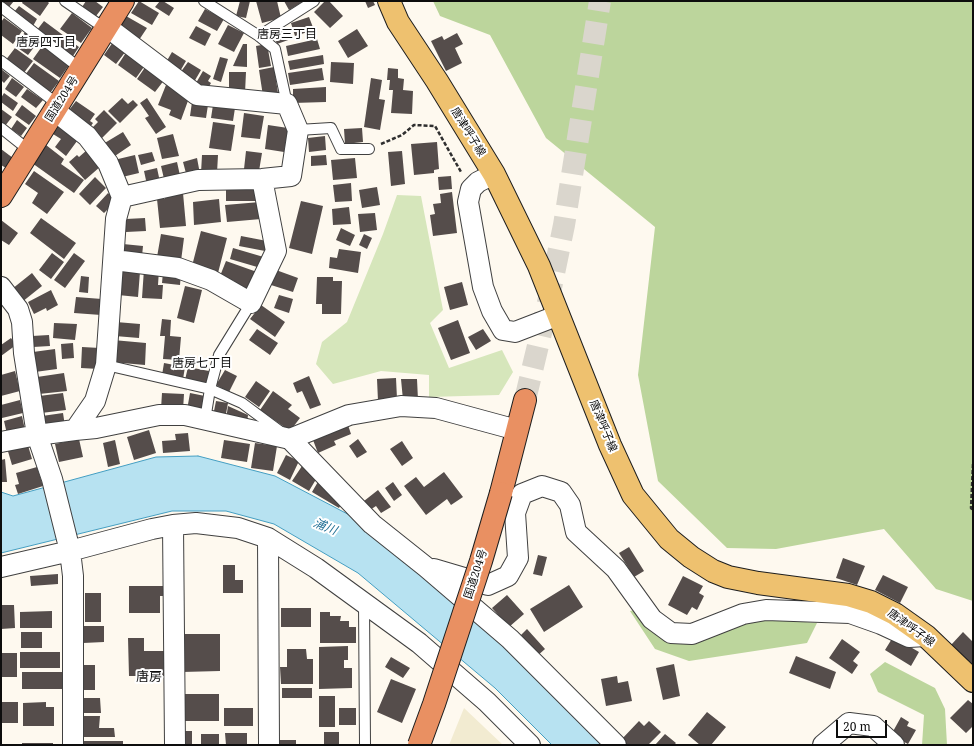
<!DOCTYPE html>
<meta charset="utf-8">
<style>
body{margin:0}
#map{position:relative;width:974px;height:746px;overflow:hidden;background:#fef9ef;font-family:"Noto Serif",serif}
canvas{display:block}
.frame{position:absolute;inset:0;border:2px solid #0d0d0d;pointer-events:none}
.scale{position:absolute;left:836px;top:720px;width:51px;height:18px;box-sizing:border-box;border:2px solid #0d0d0d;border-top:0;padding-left:5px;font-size:12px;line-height:14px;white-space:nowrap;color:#0d0d0d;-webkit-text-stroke:3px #fff;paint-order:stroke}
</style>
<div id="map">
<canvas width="974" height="746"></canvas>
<div class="frame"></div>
<div class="scale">20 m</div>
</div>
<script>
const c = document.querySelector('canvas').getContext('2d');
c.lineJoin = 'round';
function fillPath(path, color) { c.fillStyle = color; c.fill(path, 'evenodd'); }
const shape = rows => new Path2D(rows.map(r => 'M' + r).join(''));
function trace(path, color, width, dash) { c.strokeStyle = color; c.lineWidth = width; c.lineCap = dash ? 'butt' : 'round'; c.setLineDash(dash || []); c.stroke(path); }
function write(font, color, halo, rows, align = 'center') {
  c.font = font + ' "Noto Serif","Noto Sans JP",serif'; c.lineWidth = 4; c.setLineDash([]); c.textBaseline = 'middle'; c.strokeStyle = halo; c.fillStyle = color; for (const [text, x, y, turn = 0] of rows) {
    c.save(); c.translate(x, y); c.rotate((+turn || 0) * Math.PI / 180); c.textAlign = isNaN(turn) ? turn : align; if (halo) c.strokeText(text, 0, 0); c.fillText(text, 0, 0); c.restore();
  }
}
fillPath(shape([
 [464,708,503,745,449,745]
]), '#f2ebd1');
fillPath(shape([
 [397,195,421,196,443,310,430,323,449,368,502,350,513,372,499,395,429,397,429,375,381,371,333,384,316,364,322,342,347,322,383,234]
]), '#d6e6bb');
fillPath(shape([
 [433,1,973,1,973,601,936,589,884,529,776,549,727,548,658,481,638,375,655,227,546,138,490,35,440,16],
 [647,607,677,627,769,619,817,623,807,643,689,661,655,649,630,611],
 [885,662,935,688,945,709,947,745,922,745,924,715,878,692,870,674]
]), '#bcd59c');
const water = shape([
 [198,456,275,476,359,520,445,585,603,745,552,745,495,688,358,573,274,524,226,511,172,511,1,553,1,492,13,496,156,457,198,456]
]);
fillPath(water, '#b7e2f1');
trace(water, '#449ec2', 1);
fillPath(shape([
 [1,1,14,1,9,7],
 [23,1,47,1,49,3,40,16,22,3],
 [86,1,95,1,103,7,96,16,82,7],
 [139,1,159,13,152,25,131,13],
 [160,1,163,1,174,8,169,16,155,7],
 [240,1,250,1,246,18,236,16],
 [256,1,277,1,281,18,262,23],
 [284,1,304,1,289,10],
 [325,1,329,1,343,16,330,28,314,12],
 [365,1,373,1,375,5,368,8],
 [19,6,37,19,33,26,14,12],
 [205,9,224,19,217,31,198,21],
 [72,13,92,28,81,43,60,29],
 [126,16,147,28,139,40,119,27],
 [309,17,314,30,295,36,291,23],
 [4,18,22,31,13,44,1,35,1,22],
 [44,21,79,47,73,56,37,30],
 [228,25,244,33,234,52,218,44],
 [196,26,211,34,205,46,189,38],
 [288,28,291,39,277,44,273,32],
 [357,29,368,46,348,58,338,41],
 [25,32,38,42,28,55,15,46],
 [457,33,463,44,455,48,462,63,446,71,431,41,442,36,444,40],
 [317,39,320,49,288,56,286,46],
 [113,42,126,51,116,64,104,55],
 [243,44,247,44,247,67,233,66],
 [267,44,271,66,259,68,256,46],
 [43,45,69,65,60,78,33,59],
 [15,48,33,61,23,74,5,61],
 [127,51,146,64,136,78,118,65],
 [172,52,186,61,179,73,165,64],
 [323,55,324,64,290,70,288,61],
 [220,57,228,59,221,82,213,79],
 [188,62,201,70,194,82,180,73],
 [331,62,354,63,353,84,330,82],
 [34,63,59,81,50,93,25,75],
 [146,66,165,79,155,92,137,79],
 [274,67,278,93,263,96,259,70],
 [322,68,324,80,290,85,288,73],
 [388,68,398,69,398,78,404,79,403,90,413,91,412,114,391,113,393,90,389,90,390,80,387,80],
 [1,69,10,76,4,83,1,80],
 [203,71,211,76,208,81,211,83,207,90,196,83],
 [229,72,246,72,245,93,229,93],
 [12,78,24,87,16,97,5,89],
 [371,78,382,80,379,99,385,100,380,130,364,127],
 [166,85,184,92,189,98,181,120,169,115,171,110,158,105],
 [326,87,326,102,293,103,293,89],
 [27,89,43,100,36,108,21,97],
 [4,93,18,103,13,111,1,102,1,98],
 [122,98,128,104,133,100,138,105,120,123,108,111],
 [147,98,166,127,156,134,145,118,149,116,140,103],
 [76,101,95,114,90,121,93,123,88,130,66,114],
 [192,102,208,105,206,118,190,116],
 [22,105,36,116,29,125,15,115],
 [213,105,235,108,233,121,211,118],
 [1,109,12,117,5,126,1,123],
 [104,110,117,123,102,138,92,128,98,122,95,119],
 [244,113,264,116,260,139,241,137],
 [17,120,27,128,21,136,11,129],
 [213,122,235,125,231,151,209,148],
 [61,123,80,137,66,156,55,147,61,139,53,134],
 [268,125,288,128,284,152,265,149],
 [362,128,363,142,345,144,344,129],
 [123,132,131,145,112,158,103,144],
 [173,134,179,156,162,159,157,138],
 [325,136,326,150,309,152,308,138],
 [437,142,439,169,434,170,434,173,414,175,411,144],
 [46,145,64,159,61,164,84,180,74,193,32,163],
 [1,149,13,158,6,168,1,165],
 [87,150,101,166,85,180,69,162,77,155,79,157],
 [246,151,262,153,259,171,244,169],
 [402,151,405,184,391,186,388,152],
 [152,152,155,161,141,165,138,155],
 [135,155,139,173,118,178,114,160],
 [202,155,218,155,217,173,201,173],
 [326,155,327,165,311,166,311,156],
 [197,158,200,174,187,177,183,162],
 [355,158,357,178,333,180,331,160],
 [177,162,181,180,165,183,161,166],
 [157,168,160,182,147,185,144,171],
 [34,171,64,192,47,214,32,203,38,193,25,184],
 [451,176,452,189,439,190,438,177],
 [95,177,106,188,90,205,79,194],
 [351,183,352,201,335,202,333,185],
 [258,185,258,201,226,201,226,186],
 [377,187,380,205,362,208,359,190],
 [452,192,457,233,433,236,430,215,435,214,433,204,441,203,440,194],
 [108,193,116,201,104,213,96,206],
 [183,193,186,226,160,228,157,199,165,199,165,195],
 [219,199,221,222,194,225,193,202],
 [301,201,323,206,312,254,289,248],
 [260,202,261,219,227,222,225,205],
 [349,207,351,224,333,225,332,209],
 [375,213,377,230,360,232,358,214],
 [41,218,76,243,64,259,30,233],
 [145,218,146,231,126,232,126,219],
 [1,220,18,233,9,245,1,240],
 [341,228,355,235,350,246,336,240],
 [201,231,227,238,218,273,192,266],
 [161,234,184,238,181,261,157,257],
 [364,234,372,238,367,249,359,245],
 [241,236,267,241,265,251,239,246],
 [123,244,143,246,142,256,122,254],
 [233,248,267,258,264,269,230,259],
 [339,249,361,252,358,273,329,268,330,257,337,258],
 [52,253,64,262,51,279,39,270],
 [74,253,85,261,65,288,54,280],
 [226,261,257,272,251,291,232,285,234,281,220,276],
 [144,269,159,270,158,285,163,285,162,299,142,298],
 [276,270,298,278,293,292,271,285],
 [120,271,140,272,138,297,118,295],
 [163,272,181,273,180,285,162,283],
 [32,273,42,286,22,302,12,289],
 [81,276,89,277,88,293,79,292],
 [317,277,333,277,333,281,342,281,341,314,322,314,322,304,316,304],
 [462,282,468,305,450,310,444,287],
 [185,286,202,290,194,323,177,318],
 [51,290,58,305,47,311,46,308,34,314,28,302],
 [279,295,293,299,289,313,274,308],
 [76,297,102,299,101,315,74,313],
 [261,305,285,322,275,337,250,319],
 [162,319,171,320,170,336,181,337,179,360,163,359,165,336,160,336],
 [458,320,470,353,451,360,438,328],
 [116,322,140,324,139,338,115,336],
 [54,323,77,324,75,340,53,338],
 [257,329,278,343,270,355,249,340],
 [483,329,491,341,476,350,468,337],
 [49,335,50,346,33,347,32,336],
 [11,338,16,345,1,356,1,345],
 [113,340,146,343,145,365,111,362],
 [73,343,74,358,62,359,61,344],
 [82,347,100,348,99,369,81,368],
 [55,349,57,369,35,372,33,352],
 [164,363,185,367,183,379,162,375],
 [188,367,209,371,206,384,185,380],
 [225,370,237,376,229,392,216,385],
 [15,371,20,391,1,396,1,375],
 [64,373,67,391,39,394,37,377],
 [309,376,321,405,310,409,302,391,297,393,293,383],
 [396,378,397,399,378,401,377,379],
 [401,379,417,379,418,400,403,400],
 [256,381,270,391,259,407,245,397],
 [273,391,292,405,288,409,300,418,290,431,260,410],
 [63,393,66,410,41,413,39,396],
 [162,393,184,394,183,410,161,409],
 [190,393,205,396,202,412,187,410],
 [20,400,23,413,2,418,1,405],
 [216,401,228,403,225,419,213,416],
 [228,406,248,415,247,423,226,419],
 [63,413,65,426,44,429,42,416],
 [22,416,25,430,7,434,4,421],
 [348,425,351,434,334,441,336,445,318,453,313,440],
 [149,430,156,453,134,460,127,437],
 [188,433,190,451,163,453,162,441,176,440,175,434],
 [79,439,83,457,59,462,55,444],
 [358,439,367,452,357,458,349,446],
 [115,440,120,464,108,467,103,443],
 [224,440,250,444,247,462,221,458],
 [402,441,413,458,402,466,390,449],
 [27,442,32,459,12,465,7,448],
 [255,443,277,446,273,471,251,468],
 [286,455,299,461,290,480,277,473],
 [5,459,7,482,1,482,1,460],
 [302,466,318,476,309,491,292,481],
 [37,467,43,486,18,494,15,485,19,484,16,473],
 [444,472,463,497,451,505,447,499,426,515,404,486,416,477,424,487],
 [319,480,343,501,339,508,312,492],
 [393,482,402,495,394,501,385,488],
 [378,490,391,507,381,513,376,506,370,510,364,501],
 [629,547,644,571,634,577,619,553],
 [538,555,547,557,542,576,533,574],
 [843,558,865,566,857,585,836,578],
 [223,565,235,565,235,580,243,580,243,593,223,593],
 [58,574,58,584,31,586,30,576],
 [883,575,908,587,900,603,875,590],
 [683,576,703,586,699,593,704,596,697,610,692,607,687,615,668,605],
 [569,585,583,607,544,632,530,609],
 [129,586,164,586,164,596,160,596,160,613,129,613],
 [85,593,101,593,101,622,85,622],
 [507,595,524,614,509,627,492,608],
 [1,605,14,605,15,628,1,629],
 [281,608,311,608,311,627,281,627],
 [52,611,52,628,20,628,20,612],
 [320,612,330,612,330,616,341,616,340,621,349,621,349,627,356,627,356,643,320,643],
 [83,626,104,626,104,642,83,643],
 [527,629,545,649,536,657,519,637],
 [21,632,42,632,42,648,21,648],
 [963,632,973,642,973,667,951,645],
 [182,634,220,634,220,671,182,672],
 [893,637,919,652,911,666,885,650],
 [128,638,144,638,144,651,165,651,166,676,129,676],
 [842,639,860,652,853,661,858,665,852,674,829,658],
 [348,646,348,660,344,660,344,668,352,668,352,688,319,689,319,647],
 [287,649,306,649,307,659,313,659,313,684,281,684,280,667,287,667],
 [20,652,60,652,60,668,20,668],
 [1,653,17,653,17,677,1,677],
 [796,656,836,672,830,689,789,673],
 [391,657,410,668,403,678,385,667],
 [674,664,680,696,663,700,656,668],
 [83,665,95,665,95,690,83,690],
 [22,672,64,672,64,689,22,689],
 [617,676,618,683,628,681,632,701,606,706,601,679],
 [391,679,416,689,402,723,377,712],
 [282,688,312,688,312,698,282,698],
 [182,694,219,694,219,721,182,721],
 [319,696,335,696,335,727,319,727],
 [82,698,100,698,101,713,82,713],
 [968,700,973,704,973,726,966,733,950,718],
 [1,702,18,702,18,723,1,723],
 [46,702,46,707,54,707,54,726,23,726,23,703],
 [224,708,253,708,253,726,224,726],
 [339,708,356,708,356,725,339,725],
 [707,712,726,727,711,745,700,745,688,735],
 [83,716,100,716,99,728,114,728,115,737,83,737],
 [901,717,909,722,907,726,916,730,908,744,891,735],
 [639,721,644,726,649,721,661,732,648,745,624,745,620,741],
 [183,731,192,731,192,745,183,745],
 [324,732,339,732,339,745,324,745],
 [225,733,247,733,247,745,226,745],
 [201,734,219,734,219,745,201,745],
 [665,734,676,743,674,745,655,745],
 [278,740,296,740,296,745,278,745],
 [84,741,123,741,123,745,84,745],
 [22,743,53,743,53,745,22,745]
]), '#554d4b');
trace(shape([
 [525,400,546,312,564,225,600,1]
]), '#dad6cd', 22, [22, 11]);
const lane = shape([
 [65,1,97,23,107,27],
 [204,1,259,36,275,49,287,104],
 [1,7,81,69],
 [259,36,314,1],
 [1,61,51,99,54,109],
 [1,128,30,151],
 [298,130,331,128,341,149,369,149],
 [106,365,210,389,242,403,281,432],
 [205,420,210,389,219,355,251,303],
 [364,603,365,745]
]);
const street = shape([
 [107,27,197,95,287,104,298,130,291,176,262,179,198,180,122,197],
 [55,111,87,136,108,163,122,197,116,219,106,365,95,401,75,430],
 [494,174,478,182,471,189,468,202,483,287,492,311,503,330,515,332,559,315],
 [114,260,178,268,211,280,251,303,276,251,262,179],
 [1,287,18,309,22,322,24,353,37,435,52,479,70,551,73,576,73,745],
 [517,430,436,408,401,406,349,415,290,439,372,524,426,567,510,639,616,745],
 [1,442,37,435,75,430,96,428,159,415,185,415,290,439],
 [173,525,175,745],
 [268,538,269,745],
 [1,567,70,551,152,529,173,525,196,523,238,528,268,538,316,568,419,643,487,702,530,745],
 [434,569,488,585,508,576,518,558,515,513,522,494,542,486,561,492,570,505,576,532,616,569,652,619,671,633,692,634,743,614,766,610,850,613,881,624,909,637,926,636],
 [823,745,849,723,873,726,894,745]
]);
const primary = shape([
 [389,1,398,22,437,81,494,174,539,266,610,445,633,495,669,539,691,557,713,571,728,577,758,583,848,595,871,602,895,614,926,636,973,681]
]);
const highway = shape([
 [1,196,123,1],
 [501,493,525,400]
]);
trace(lane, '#404040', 12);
trace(street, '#404040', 22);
trace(primary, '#1e1e1e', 24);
trace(highway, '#1e1e1e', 24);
trace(shape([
 [381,144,402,135,414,125,435,126,461,172],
 [973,464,971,508,973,510]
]), '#2f2f2f', 2.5, [4, 2]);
trace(lane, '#fff', 10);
trace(street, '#fff', 20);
trace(primary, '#eec16f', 22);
trace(highway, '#e99062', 22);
const highwayBridge = shape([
 [419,745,434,704,481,561,501,493]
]);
trace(highwayBridge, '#1e1e1e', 24, []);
trace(highwayBridge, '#e99062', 22);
write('11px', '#0d0d0d', '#fff', [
 ["国道204号",62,99,-58],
 ["唐津呼子線",468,132,58],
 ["唐津呼子線",603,426,68],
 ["国道204号",476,574,-72],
 ["唐津呼子線",911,628,36]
]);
write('12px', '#0d0d0d', '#fff', [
 ["唐房三丁目",287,35],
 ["唐房四丁目",46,43],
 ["唐房七丁目",202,364]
]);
write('italic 12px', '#206f95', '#fff', [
 ["浦川",325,527,22]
]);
write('13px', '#0d0d0d', '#fff', [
 ["唐房",149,677]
]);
</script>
